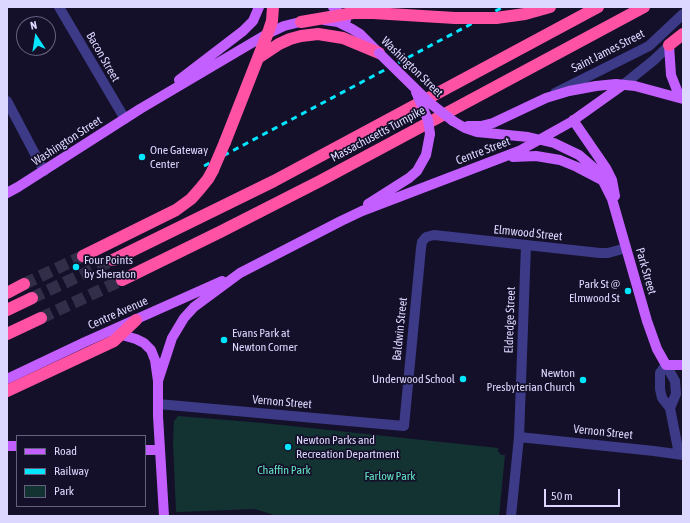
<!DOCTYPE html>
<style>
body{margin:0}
#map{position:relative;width:690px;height:523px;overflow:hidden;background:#141029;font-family:"Asap Condensed",sans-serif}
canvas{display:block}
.frame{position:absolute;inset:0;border:8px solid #dcd7ff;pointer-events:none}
.legend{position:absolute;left:16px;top:435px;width:130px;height:72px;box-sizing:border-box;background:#141029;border:1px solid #64607f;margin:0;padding:5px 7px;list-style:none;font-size:12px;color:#dcd7ff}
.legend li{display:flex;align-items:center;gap:8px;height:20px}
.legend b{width:20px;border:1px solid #64607f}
.north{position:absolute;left:16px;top:16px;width:40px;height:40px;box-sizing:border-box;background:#141029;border:1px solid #64607f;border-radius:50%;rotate:348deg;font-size:11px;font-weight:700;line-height:16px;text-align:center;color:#dcd7ff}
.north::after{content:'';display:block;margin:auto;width:14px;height:18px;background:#03e6ff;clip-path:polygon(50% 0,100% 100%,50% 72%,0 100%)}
.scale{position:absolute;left:544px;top:489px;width:76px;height:18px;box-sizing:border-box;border:2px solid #dcd7ff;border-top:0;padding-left:5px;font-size:12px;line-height:14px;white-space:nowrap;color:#dcd7ff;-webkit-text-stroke:3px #141029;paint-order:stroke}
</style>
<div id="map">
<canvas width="690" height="523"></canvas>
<div class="frame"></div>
<ul class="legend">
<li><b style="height:5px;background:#c35eff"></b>Road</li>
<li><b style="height:5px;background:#03e6ff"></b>Railway</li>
<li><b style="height:11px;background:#133332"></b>Park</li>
</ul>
<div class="north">N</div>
<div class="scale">50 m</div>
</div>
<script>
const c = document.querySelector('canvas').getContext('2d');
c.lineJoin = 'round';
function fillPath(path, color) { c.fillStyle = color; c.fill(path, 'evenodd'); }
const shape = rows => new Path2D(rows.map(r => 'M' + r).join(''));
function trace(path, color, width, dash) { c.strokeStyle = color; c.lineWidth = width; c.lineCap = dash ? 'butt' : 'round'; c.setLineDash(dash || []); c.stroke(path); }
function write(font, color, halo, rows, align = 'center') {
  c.font = font + ' "Asap Condensed",sans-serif'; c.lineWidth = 3.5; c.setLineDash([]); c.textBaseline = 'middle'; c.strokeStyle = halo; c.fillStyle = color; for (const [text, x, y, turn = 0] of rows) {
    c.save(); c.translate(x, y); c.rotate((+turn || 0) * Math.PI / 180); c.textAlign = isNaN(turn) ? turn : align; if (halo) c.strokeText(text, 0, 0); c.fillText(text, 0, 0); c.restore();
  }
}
fillPath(shape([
 [178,416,263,423,498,448,498,451,501,455,505,455,499,516,277,516,255,509,176,512,173,442,174,421]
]), '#133332');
trace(shape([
 [24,284,83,256],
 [32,298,113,260],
 [41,318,122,280]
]), '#322e49', 12, [12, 6]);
trace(shape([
 [59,7,125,119],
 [623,85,654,60,673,42],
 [555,93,649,46,683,14],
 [7,101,44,171],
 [158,404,404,426,421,248,422,242,426,237,434,235,600,253,608,253,626,248],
 [670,408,676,394,675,381,666,365,660,373,660,389,662,398,670,408,679,454],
 [519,437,654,451,683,455],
 [511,516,519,437,526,245]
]), '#3d3a88', 10);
trace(shape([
 [333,7,346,20],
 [324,20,338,22,352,29,360,34,377,51],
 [669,45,671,75,680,98],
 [179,80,243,31,253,21,259,7],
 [573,120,606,168,612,180,615,196],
 [453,121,465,128,477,132,528,137,554,143,579,155,594,168,604,183,612,199,647,321,657,349,666,365,683,365],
 [468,126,481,126,493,123,546,98,569,91,596,86,616,84,635,86,683,99],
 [513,157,536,156,560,160,577,167,600,179],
 [7,193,18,187,140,109,267,34,284,26,308,20],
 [368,204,409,178,417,171,426,155,430,134],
 [115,333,136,339,144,343,151,350,155,360,158,381,158,416,164,516],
 [7,379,85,342,222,281],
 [158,381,172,338,184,318,194,307,240,273,341,221,362,211,519,151,571,122,623,85],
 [7,446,17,446],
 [145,450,160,450]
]), '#c35eff', 10);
trace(shape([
 [496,18,525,14,550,7],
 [301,22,353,13,373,13,455,18],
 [669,45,683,34],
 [258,58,279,44,290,39,301,36,318,34,343,38,379,53],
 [225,142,269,30,272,21,273,7],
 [83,256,176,210,191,199,199,190,208,179,213,170],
 [113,260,274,181,598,7],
 [122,280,220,232,320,181,644,7],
 [7,293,24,284],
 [7,310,32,298],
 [7,334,41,318],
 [7,391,114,341,136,320]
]), '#ff52a5', 12);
trace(shape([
 [204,166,503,7]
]), '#03e6ff', 3, [6, 5]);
trace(shape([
 [379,53,430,103,453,121],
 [416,92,428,120,430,134]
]), '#c35eff', 10);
trace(shape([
 [455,18,496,18],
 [213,170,225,142]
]), '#ff52a5', 12);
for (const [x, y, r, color] of [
 [142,157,4,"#03e6ff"],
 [76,267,4,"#03e6ff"],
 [628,291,4,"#03e6ff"],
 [224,340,4,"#03e6ff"],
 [463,379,4,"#03e6ff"],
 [583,380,4,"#03e6ff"],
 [288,447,4,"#03e6ff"]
]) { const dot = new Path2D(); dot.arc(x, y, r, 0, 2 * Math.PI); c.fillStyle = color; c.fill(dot); trace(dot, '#141029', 1.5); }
write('12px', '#dcd7ff', '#141029', [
 ["Saint James Street",608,51,-27],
 ["Bacon Street",103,57,60],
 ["Washington Street",412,67,44],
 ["Massachusetts Turnpike",378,134,-28],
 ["Washington Street",67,141,-33],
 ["Centre Street",483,151,-21],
 ["Elmwood Street",528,233,6],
 ["Park Street",646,271,74],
 ["Centre Avenue",118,313,-24],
 ["Eldredge Street",510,320,-88],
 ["Baldwin Street",400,329,-84],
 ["Vernon Street",282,402,5],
 ["Vernon Street",603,432,6]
]);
write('12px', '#dcd7ff', '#141029', [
 ["One Gateway",150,150],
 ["Center",150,164],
 ["Four Points",84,260],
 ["by Sheraton",84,274],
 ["Park St @",620,284,"right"],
 ["Elmwood St",620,298,"right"],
 ["Evans Park at",232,333],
 ["Newton Corner",232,347],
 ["Newton",575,373,"right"],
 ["Presbyterian Church",575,387,"right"],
 ["Underwood School",455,379,"right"],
 ["Newton Parks and",296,440],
 ["Recreation Department",296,454]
], 'left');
write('12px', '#61e2c1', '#141029', [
 ["Chaffin Park",284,470],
 ["Farlow Park",390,476]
]);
</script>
